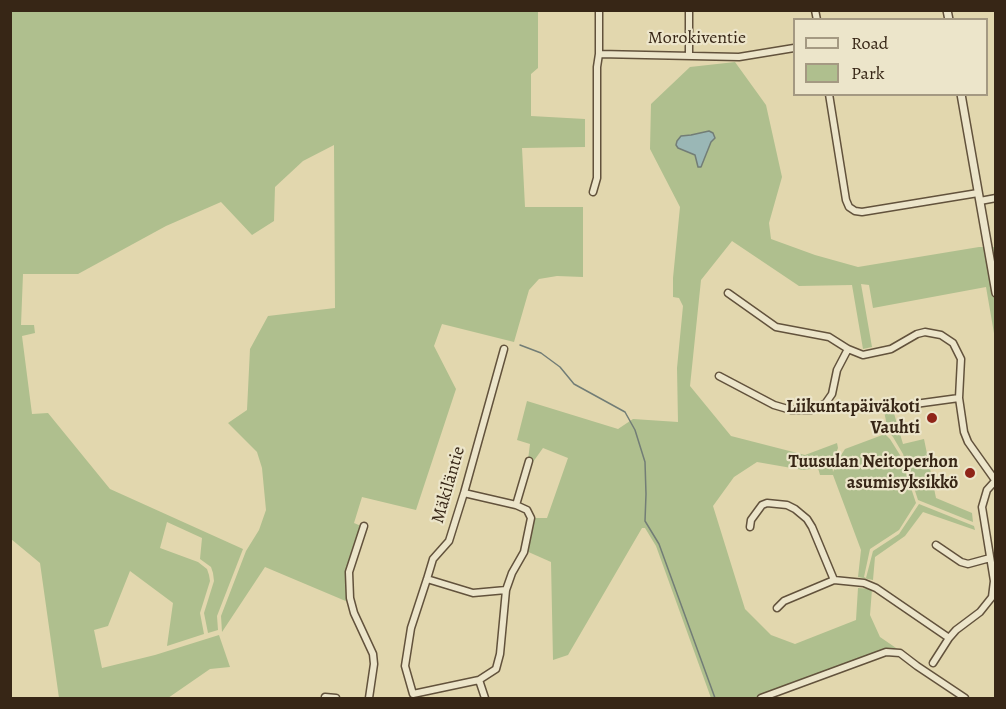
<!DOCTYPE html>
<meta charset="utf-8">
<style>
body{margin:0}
#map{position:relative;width:1006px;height:709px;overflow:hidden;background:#e2d7ae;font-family:Alegreya,serif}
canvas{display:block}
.frame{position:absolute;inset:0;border:12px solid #372616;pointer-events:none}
.legend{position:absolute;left:793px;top:18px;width:195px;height:78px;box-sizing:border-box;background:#ece5ca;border:2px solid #a49982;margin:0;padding:8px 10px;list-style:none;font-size:18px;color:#372616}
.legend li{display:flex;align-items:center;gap:12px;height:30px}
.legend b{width:30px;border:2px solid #a49982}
</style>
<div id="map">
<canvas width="1006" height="709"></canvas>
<div class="frame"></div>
<ul class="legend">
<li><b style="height:8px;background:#ece5ca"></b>Road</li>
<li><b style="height:16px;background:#afbf8e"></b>Park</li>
</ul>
</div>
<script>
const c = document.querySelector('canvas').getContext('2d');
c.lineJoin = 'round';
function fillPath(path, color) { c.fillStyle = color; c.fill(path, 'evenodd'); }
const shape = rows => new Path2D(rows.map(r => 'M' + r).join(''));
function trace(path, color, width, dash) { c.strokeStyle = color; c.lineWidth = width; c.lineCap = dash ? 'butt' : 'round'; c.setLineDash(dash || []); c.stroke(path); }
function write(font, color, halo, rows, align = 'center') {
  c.font = font + ' Alegreya,serif'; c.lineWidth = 4.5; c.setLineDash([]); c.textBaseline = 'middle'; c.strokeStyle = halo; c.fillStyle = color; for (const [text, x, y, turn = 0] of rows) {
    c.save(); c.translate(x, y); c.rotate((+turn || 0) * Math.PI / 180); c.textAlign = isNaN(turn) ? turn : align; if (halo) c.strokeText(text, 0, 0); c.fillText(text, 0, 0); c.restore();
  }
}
fillPath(shape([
 [10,11,538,11,538,68,531,74,531,116,585,119,585,147,522,148,525,207,583,207,583,277,557,276,539,279,529,290,514,342,442,324,434,346,456,389,416,510,362,497,354,523,361,526,347,570,348,602,265,567,222,632,221,616,246,551,259,530,266,510,262,468,257,452,228,423,247,410,250,349,268,316,335,308,334,145,303,161,275,187,274,221,252,235,221,202,166,226,78,274,23,274,21,325,34,325,35,333,22,336,32,414,48,413,110,489,243,549,217,616,218,630,208,633,204,613,214,581,213,573,211,567,200,559,202,538,167,522,160,548,198,562,207,569,209,575,210,581,200,613,204,634,167,646,173,603,130,571,108,626,94,630,102,668,155,655,219,635,230,667,210,669,168,698,59,698,40,563,11,539],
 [735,62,766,105,782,177,769,223,771,239,815,255,858,267,979,247,994,247,995,245,995,339,986,287,873,308,869,285,861,284,872,347,863,349,852,285,799,286,732,241,701,280,690,386,731,436,805,455,837,443,838,448,832,463,833,472,835,467,840,466,838,460,845,449,885,434,890,439,900,455,916,503,899,530,870,549,864,577,866,578,873,551,899,534,919,504,974,526,975,530,923,512,905,536,875,557,873,580,858,577,861,550,833,475,820,475,818,468,803,470,757,462,734,477,713,506,745,609,771,635,795,644,856,620,858,588,872,589,870,615,880,637,899,650,767,698,711,698,656,546,645,528,642,528,568,655,553,660,551,562,524,550,531,518,547,518,568,458,543,448,533,462,529,461,528,460,530,444,517,440,527,401,618,429,633,419,678,422,677,368,683,306,679,298,673,297,673,278,680,207,650,149,651,104,690,67],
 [893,410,903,444,924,439,936,498,972,513,973,522,918,500,903,454,893,437,888,431,884,411]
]), '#afbf8e');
const water = shape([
 [709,131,713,133,715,138,711,142,701,167,698,167,695,155,678,148,676,145,677,141,681,136,691,135,709,131]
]);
fillPath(water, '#9ab7b6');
trace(water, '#727d76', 1.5);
trace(shape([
 [520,345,541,353,560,367,574,384,625,412,635,430,645,462,646,494,645,521,659,544,715,698]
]), '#727d76', 1.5);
const minor = shape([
 [815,10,817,20],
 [599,54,739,57,794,48],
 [689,56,689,10],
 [829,94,846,200,849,207,855,211,862,212,978,193],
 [593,192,597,178,597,67,599,54,599,10],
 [980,201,996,198],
 [728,293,776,327,829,337,848,349,863,355,891,349,917,334,925,332,941,335,953,343,961,359,959,398,964,432,968,442,995,480],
 [719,376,774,405,791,410,811,410,825,404,832,394,837,370,848,349],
 [915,404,959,398],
 [516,505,529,461],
 [364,526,349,572,350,598,354,613,373,654,374,664,369,698],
 [750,527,751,520,762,505,767,503,787,505,795,509,807,519,812,527,834,580],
 [936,545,961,562,968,564,990,558],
 [427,579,473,593,506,590],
 [777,608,784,601,834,580,864,583,876,588,949,638],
 [933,663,949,638,956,630,980,612,992,597,994,581,982,507,987,490,996,480],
 [479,680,485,698],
 [413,694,405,666,411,628,427,579,433,559,449,541,464,493,504,349],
 [413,694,479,680,496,669,500,654,506,590,512,573,524,552,531,518,527,510,516,505,464,493],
 [326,698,325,697,336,698],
 [761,698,886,652,900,653,917,666,965,698]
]);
const tertiary = shape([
 [947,10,949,20],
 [961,94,996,293]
]);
trace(minor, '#62523c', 9);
trace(tertiary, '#62523c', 10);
trace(minor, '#ece5ca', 6);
trace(tertiary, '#ece5ca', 7);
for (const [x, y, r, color] of [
 [932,418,6,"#8f2418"],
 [970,473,6,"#8f2418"]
]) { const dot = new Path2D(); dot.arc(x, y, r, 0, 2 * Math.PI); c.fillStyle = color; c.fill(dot); trace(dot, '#ece5ca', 2); }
write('18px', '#372616', '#ece5ca', [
 ["Morokiventie",697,39],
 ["Mäkiläntie",449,485,-74]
]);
write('bold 18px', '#372616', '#ece5ca', [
 ["Liikuntapäiväkoti",920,408],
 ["Vauhti",920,429],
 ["Tuusulan Neitoperhon",958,463],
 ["asumisyksikkö",958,484]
], 'right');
</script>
